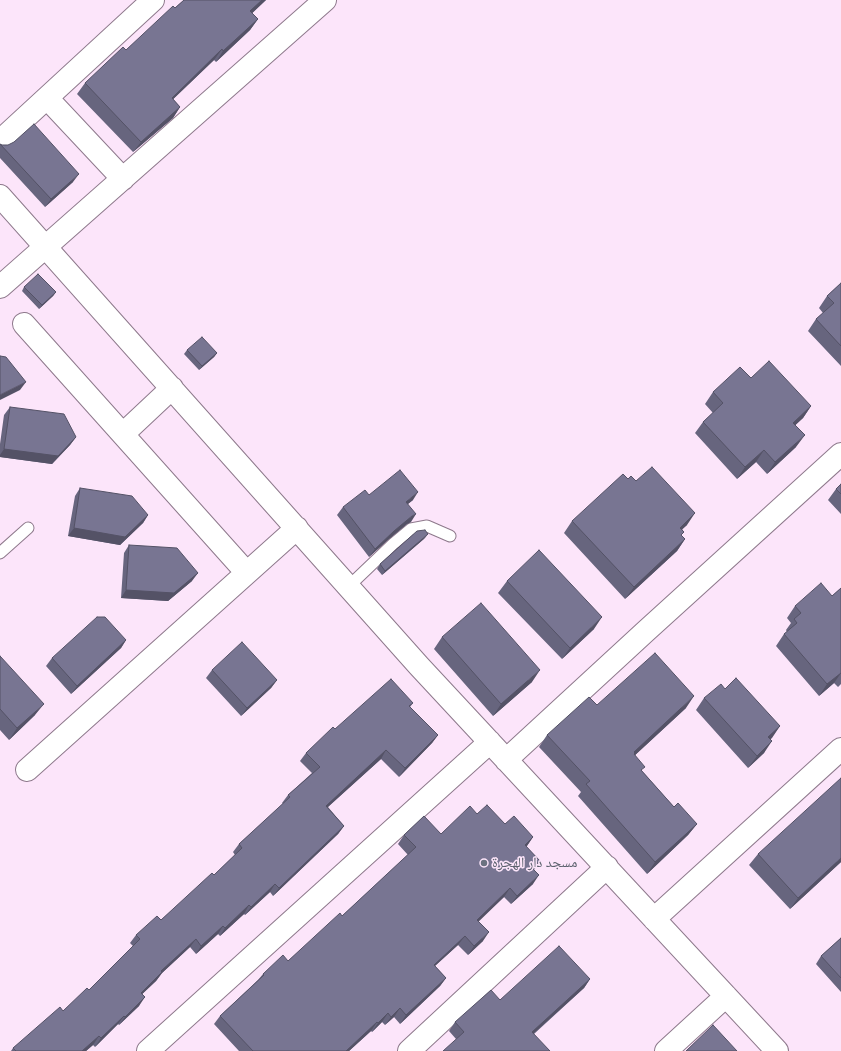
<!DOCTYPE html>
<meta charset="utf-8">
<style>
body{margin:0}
canvas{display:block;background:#fce5fa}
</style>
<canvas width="841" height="1051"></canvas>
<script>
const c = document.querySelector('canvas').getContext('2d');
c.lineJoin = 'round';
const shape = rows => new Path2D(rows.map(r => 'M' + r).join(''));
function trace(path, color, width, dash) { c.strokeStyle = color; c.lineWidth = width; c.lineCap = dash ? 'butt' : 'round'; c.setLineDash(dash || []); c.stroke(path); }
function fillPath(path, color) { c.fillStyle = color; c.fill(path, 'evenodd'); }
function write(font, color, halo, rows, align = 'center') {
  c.font = font + ' "PT Serif","Noto Naskh Arabic",serif'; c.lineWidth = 3; c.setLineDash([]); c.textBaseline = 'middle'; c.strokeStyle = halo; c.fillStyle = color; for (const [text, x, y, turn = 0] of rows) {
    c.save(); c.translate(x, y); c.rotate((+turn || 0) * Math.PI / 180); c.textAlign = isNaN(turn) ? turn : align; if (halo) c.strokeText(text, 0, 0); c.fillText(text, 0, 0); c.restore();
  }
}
const service = shape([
 [0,553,28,528],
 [348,587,393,544,411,529,427,526,450,536]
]);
const minor = shape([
 [47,98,123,179],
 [0,141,153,0],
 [0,196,419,666,777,1051],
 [0,287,325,0],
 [24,324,246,572],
 [123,434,172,388],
 [506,760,646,631,841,454],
 [27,770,297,528],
 [654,919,841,749],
 [148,1051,490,742],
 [409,1051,607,867],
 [666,1051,726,996]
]);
trace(service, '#8e798c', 13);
trace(minor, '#8e798c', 24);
trace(service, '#fff', 11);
trace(minor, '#fff', 22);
fillPath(shape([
 [184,0,266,0,252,13,258,19,250,30,216,62,214,60,173,99,180,107,173,118,133,152,77,94,85,83,126,50],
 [0,144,2,145,73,182,45,207,0,158],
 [841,283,841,366,808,331,816,319,823,313,819,308,827,296],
 [24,287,56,292,53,296,39,309,22,291],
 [187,350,217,353,214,357,199,370,184,354],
 [713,392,811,406,803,418,795,425,796,447,767,474,756,462,737,479,695,433,703,422,713,413,705,404],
 [10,407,76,437,70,445,52,464,0,457,0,444,4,415],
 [628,479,636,481,687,525,682,529,684,532,681,535,685,539,677,551,625,599,564,533,572,521],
 [841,484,841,514,828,500,836,489],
 [80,488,148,515,143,523,120,545,68,536,75,496],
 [369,495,413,500,408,504,411,522,407,524,389,539,369,557,337,515,343,507],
 [425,538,382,575,377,569,380,564],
 [129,545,192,581,168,601,121,598,124,553],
 [507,581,594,629,562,659,498,593],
 [841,588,841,684,838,687,834,683,819,696,776,646,784,634,787,632,786,630,791,623,787,618,795,606,832,596],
 [442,637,532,682,493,716,434,649],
 [126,640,121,648,71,694,46,666,52,658],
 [0,656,35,715,9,740,0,730],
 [212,670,277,680,271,688,241,716,206,678],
 [725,689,780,726,770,739,764,753,748,768,696,710,704,698],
 [413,703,410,707,438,735,432,743,399,777,381,759,328,807,344,826,338,834,317,854,273,896,270,892,245,915,244,914,220,936,218,934,196,954,190,947,162,973,156,981,142,994,139,1006,119,1025,118,1024,95,1047,93,1045,86,1051,11,1051,13,1048,63,1011,89,990,133,946,130,943,136,935,161,920,214,875,235,855,233,852,239,844,283,804,282,803,288,795,312,773,300,761,306,753,335,729],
 [597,705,686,708,635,755,642,771,674,807,697,824,688,835,647,874,578,796,581,792,539,747,547,735],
 [477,814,505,824,533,837,526,847,540,861,534,870,533,884,511,904,504,897,478,921,483,941,468,955,458,945,435,966,446,978,440,986,400,1024,394,1017,385,1025,382,1022,372,1032,371,1031,349,1051,239,1051,214,1024,220,1016,258,980,263,974,288,961,342,916,408,855,398,844,404,835,441,834],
 [758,854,841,862,790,909,749,865],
 [841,938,841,992,816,964,821,956],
 [590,979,584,988,534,1034,456,1039,449,1031,455,1022,500,1000]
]), '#67657e');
fillPath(shape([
 [262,0,266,0,243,22,250,11],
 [258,19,250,30,216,62,223,51],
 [222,49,214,60,164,108,172,98],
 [180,107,173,118,133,152,141,142],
 [79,174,73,182,45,207,51,199],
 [56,292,53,296,39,309,42,305],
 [217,353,214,357,199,370,202,366],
 [26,382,20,390,0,400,0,395],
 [811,406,803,418,785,435,793,423],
 [805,435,796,447,767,474,775,462],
 [76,437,70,445,52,464,0,457,0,455,4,449],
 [764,450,756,462,737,479,745,467],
 [418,492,413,500,400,510,406,502],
 [695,513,687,525,672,539,680,528],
 [416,514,411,522,407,524,389,539,369,557,375,549,394,531,412,516],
 [148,515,143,523,120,545,68,536,74,528],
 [428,534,425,538,382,575,385,571],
 [685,539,677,551,625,599,634,587],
 [198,573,192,581,168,601,121,598,126,590],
 [602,617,594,629,562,659,570,648],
 [126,640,121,648,71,694,77,686],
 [540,670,532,682,493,716,501,704],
 [841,673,834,683,819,696,827,684],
 [277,680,271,688,241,716,247,708],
 [694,696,686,708,632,758,634,752],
 [44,704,35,715,9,740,17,728],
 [780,726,772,738,760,749,768,737],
 [438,735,432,743,399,777,405,768],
 [772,741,764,753,748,768,757,756],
 [386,750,381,759,320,814,326,806],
 [697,824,688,835,647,874,655,862],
 [344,826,338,834,317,854,273,896,279,888],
 [533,837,527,846,518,854,525,845],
 [841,858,841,862,790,909,798,898],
 [540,861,533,870,532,868],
 [539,875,533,884,511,904,517,896],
 [275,884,270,892,245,915,251,907],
 [510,888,504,897,471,929,477,920],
 [249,905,244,914,220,936,225,928],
 [223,926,218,934,196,954,201,946],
 [489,932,483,941,468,955,474,946],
 [465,936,458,945,427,973,434,965],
 [196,939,190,947,162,973,156,981,135,1001,141,993,161,971],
 [446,978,440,986,400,1024,406,1015],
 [590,979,584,988,526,1040,532,1032],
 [145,997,139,1006,119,1025,125,1017],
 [400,1008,394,1017,385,1025,391,1017],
 [388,1013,382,1022,372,1032,378,1023],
 [124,1016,118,1024,95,1047,101,1038],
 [377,1022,371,1031,349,1051,346,1051],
 [99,1036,93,1045,86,1051,82,1051]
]), '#545266');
const building = shape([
 [184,0,262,0,250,11,258,19,223,51,222,49,172,98,180,107,141,142,85,83,123,47,126,50,173,6,175,8,184,0],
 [34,124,79,174,51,199,0,144,2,145,8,145,14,142,34,124],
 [38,274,56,292,42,305,24,287,38,274],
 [841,283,841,346,816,319,834,303,827,296,841,283],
 [202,337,217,353,202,366,187,350,202,337],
 [0,356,6,357,26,382,0,395,0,356],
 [769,361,811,406,793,423,805,435,775,462,764,450,745,467,703,422,723,403,713,392,740,367,751,378,769,361],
 [10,407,64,414,76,437,58,456,4,449,10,407],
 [652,467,695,513,680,528,684,532,681,535,685,539,634,587,572,521,623,474,628,479,631,476,636,481,652,467],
 [400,470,418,492,406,502,416,514,412,516,394,531,375,549,343,507,365,490,369,495,400,470],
 [841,484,841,494,836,489,841,484],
 [80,488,132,496,148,515,125,537,74,528,80,488],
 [425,530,428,534,385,571,380,564,417,531,425,530],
 [129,545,177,548,198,573,174,593,126,590,129,545],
 [539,550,602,617,570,648,507,581,539,550],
 [821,583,832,596,841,588,841,673,827,684,784,634,797,623,794,619,801,613,795,606,821,583],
 [481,603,540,670,501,704,442,637,481,603],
 [97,617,105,617,126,640,77,686,52,658,97,617],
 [242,642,277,680,247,708,212,670,242,642],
 [655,653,694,696,634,752,635,753,634,754,645,767,641,770,674,807,678,803,697,824,655,862,586,784,590,781,547,735,589,697,597,705,655,653],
 [0,656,44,704,17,728,0,709,0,656],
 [736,678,780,726,768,737,772,741,757,756,704,698,721,684,725,689,736,678],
 [391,679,413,703,409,706,438,735,405,768,386,750,326,806,344,826,323,846,279,888,275,884,251,907,249,905,225,928,223,926,201,946,196,939,161,971,162,972,141,993,145,997,125,1017,124,1016,101,1038,99,1036,82,1051,16,1051,13,1048,60,1007,63,1011,87,988,89,990,140,939,136,935,157,916,161,920,212,873,214,875,242,848,239,844,290,797,288,795,320,767,306,753,333,727,335,729,391,679],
 [841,778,841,858,798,898,758,854,841,778],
 [487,805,505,824,514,816,533,837,525,845,540,861,532,868,539,875,517,896,510,888,477,920,489,932,474,946,465,936,434,965,446,978,406,1015,400,1008,391,1017,388,1013,378,1023,377,1022,346,1051,253,1051,220,1016,264,975,263,974,283,955,288,961,340,913,342,916,416,847,404,835,424,816,441,834,470,806,477,814,487,805],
 [841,938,841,978,821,956,841,938],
 [559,946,590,979,532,1032,550,1051,443,1051,464,1032,455,1022,491,990,500,1000,559,946],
 [713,1025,737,1051,686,1051,713,1025]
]);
fillPath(building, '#787592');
trace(building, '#545266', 1);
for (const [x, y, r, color] of [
 [484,863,4,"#6b7280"]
]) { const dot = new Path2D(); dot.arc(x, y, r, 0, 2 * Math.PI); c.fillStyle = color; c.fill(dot); trace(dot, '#fce5fa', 1.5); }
write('14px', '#5b616d', '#fce5fa', [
 ["مسجد دار الهجرة",492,863]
], 'left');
</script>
